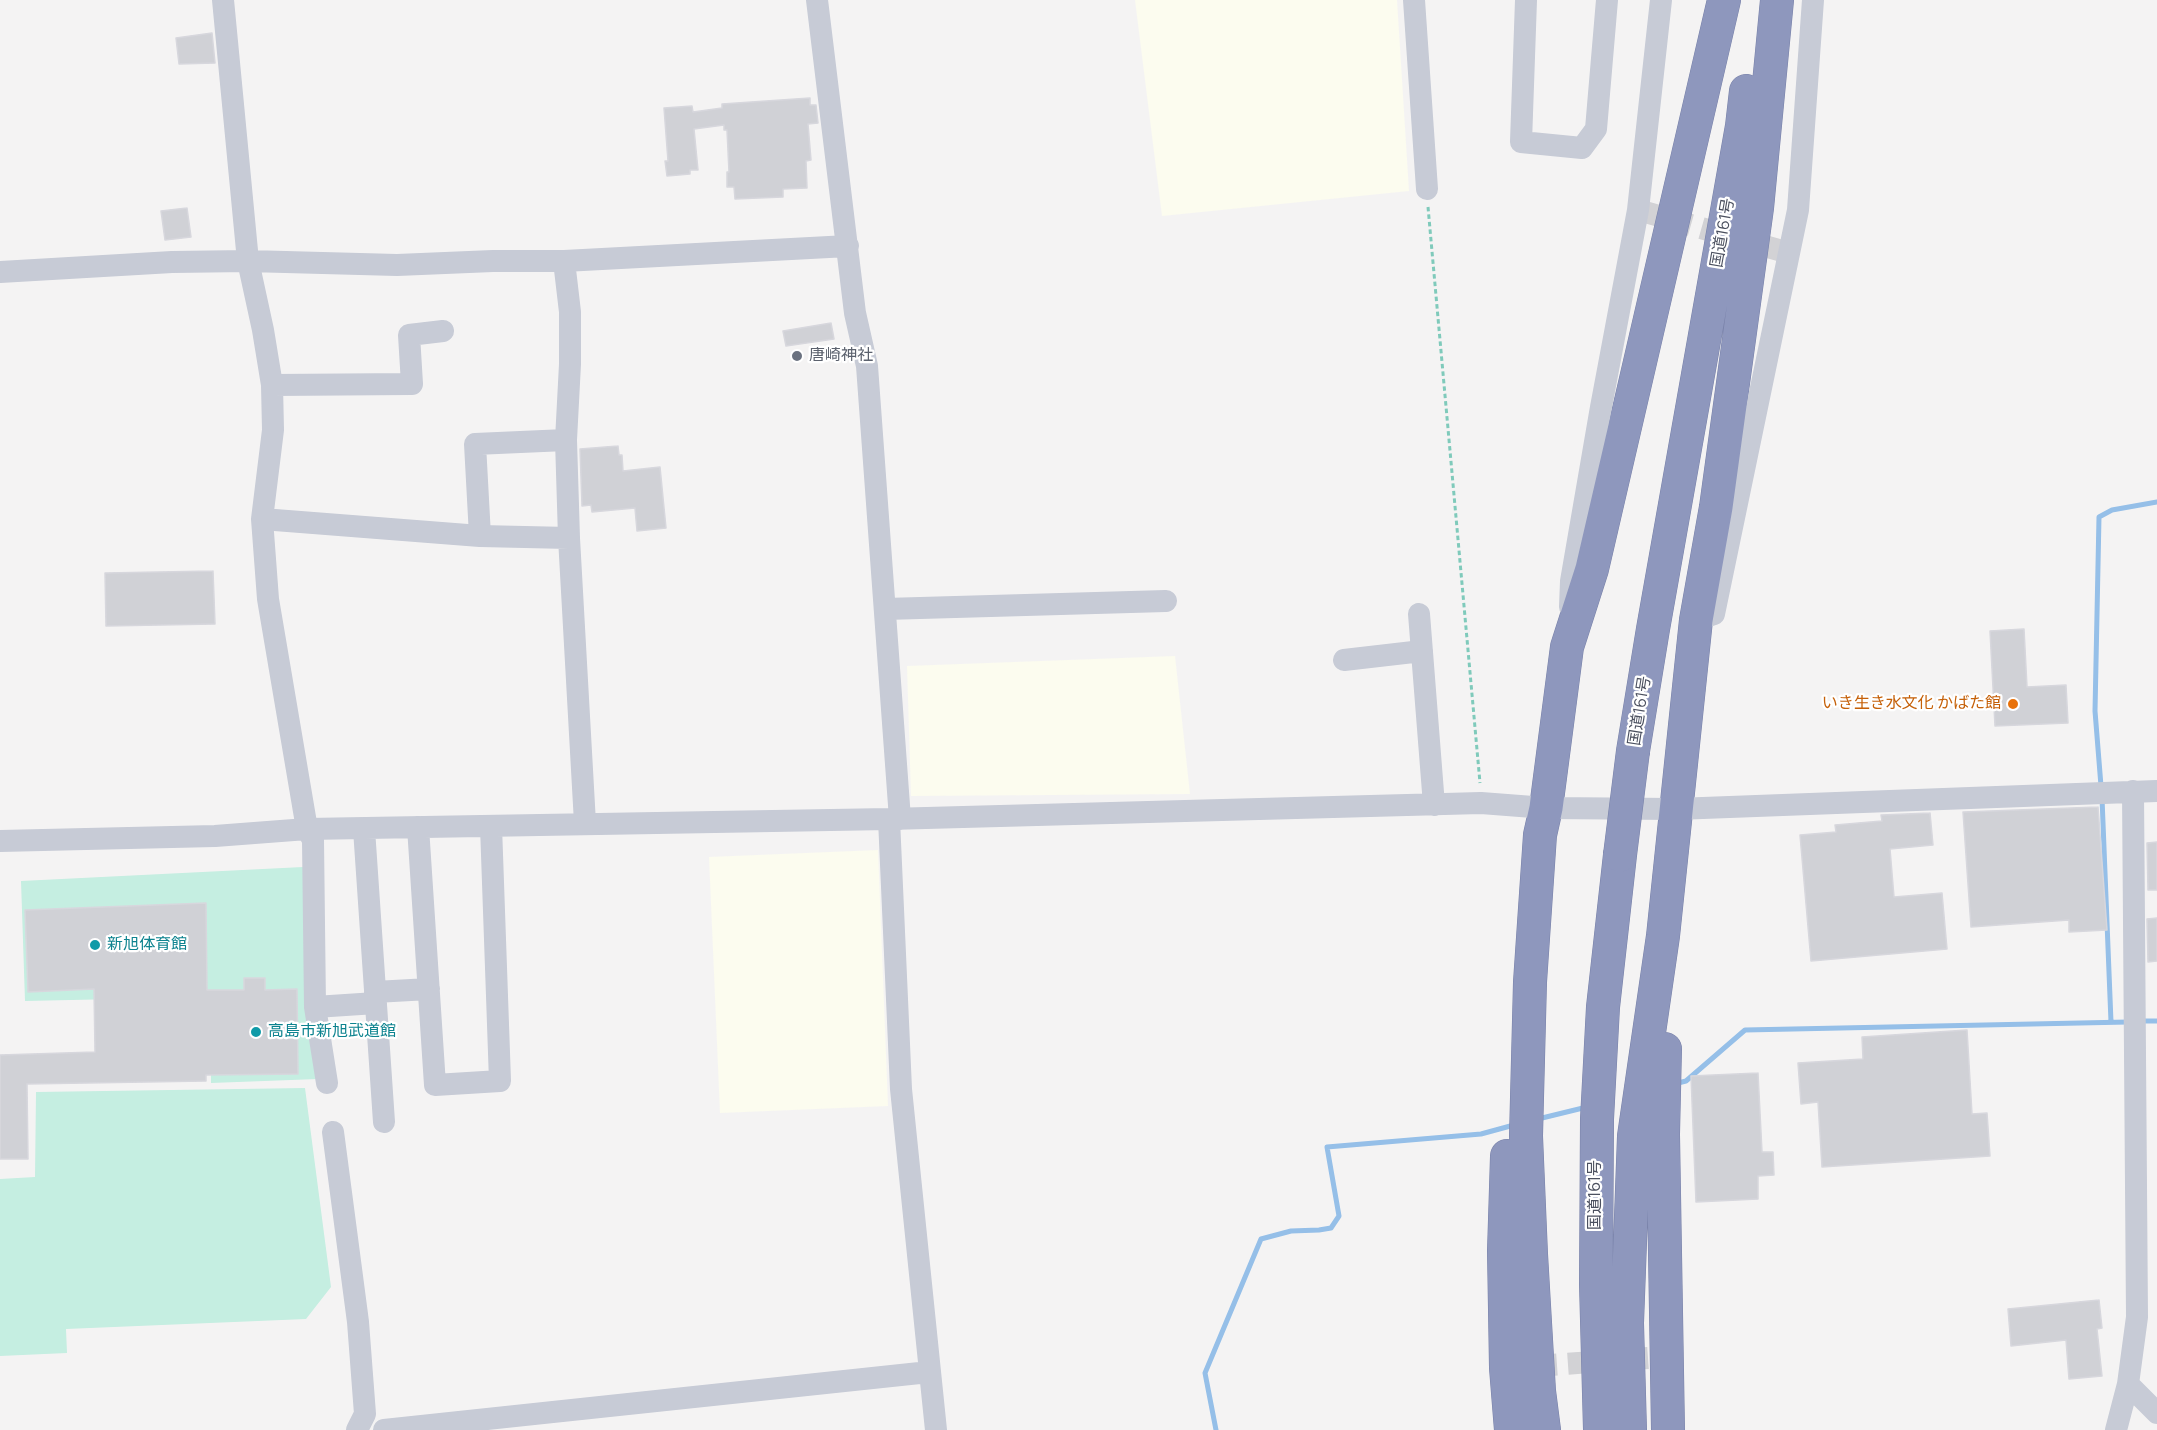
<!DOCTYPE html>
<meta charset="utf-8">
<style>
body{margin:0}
canvas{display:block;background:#f4f3f3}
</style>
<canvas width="2157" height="1430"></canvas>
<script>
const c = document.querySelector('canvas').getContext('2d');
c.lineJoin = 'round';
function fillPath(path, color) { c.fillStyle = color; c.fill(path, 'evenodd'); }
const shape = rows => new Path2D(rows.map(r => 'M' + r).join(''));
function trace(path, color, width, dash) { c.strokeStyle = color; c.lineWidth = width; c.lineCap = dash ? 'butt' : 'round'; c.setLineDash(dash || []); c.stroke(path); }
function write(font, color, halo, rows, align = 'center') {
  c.font = font + ' Manrope,"Noto Sans JP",sans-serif'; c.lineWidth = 4.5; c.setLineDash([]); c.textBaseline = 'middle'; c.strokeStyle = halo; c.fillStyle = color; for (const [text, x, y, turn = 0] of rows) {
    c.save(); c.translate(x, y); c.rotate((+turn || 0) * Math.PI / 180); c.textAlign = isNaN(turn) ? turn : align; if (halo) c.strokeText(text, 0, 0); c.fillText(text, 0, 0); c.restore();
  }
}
fillPath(shape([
 [1135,0,1397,0,1409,191,1162,216],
 [1175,656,1190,794,911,796,907,666],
 [878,850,888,1106,720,1113,709,857]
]), '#fcfcef');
fillPath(shape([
 [303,867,318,1079,211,1083,210,997,25,1001,21,881],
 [305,1088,331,1287,306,1319,66,1329,67,1353,0,1356,0,1179,35,1177,36,1092]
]), '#c5eee1');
trace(shape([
 [2101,786,2095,711,2099,517,2112,510,2157,502],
 [2102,798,2111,1022],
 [2141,1021,2157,1021],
 [1674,1084,1686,1081,1745,1030,2128,1022],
 [1538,1119,1587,1107],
 [1216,1430,1205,1373,1261,1239,1291,1231,1319,1230,1331,1228,1339,1216,1327,1147,1481,1134,1514,1125]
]), '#95bfe8', 5);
const building = shape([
 [212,33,215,63,179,64,176,38,212,33],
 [810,98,810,105,816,105,818,123,808,124,811,160,806,161,807,188,783,189,783,197,735,199,734,187,727,187,727,172,729,172,727,130,724,130,724,125,694,129,698,170,690,170,690,174,667,176,665,161,668,161,664,108,692,106,693,112,722,108,722,104,810,98],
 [187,208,191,237,165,240,161,211,187,208],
 [831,323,834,339,786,346,783,331,831,323],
 [618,446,619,455,622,455,623,471,660,467,666,528,637,531,635,508,592,512,591,505,582,506,580,449,618,446],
 [213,571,215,624,106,626,105,573,213,571],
 [2024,629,2027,687,2066,685,2068,723,1995,726,1990,631,2024,629],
 [2098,807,2107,930,2069,932,2069,920,1971,927,1963,812,2098,807],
 [1930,813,1933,845,1890,849,1894,897,1942,893,1947,949,1811,961,1800,835,1836,832,1835,825,1882,821,1881,815,1930,813],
 [2157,842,2157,890,2148,890,2147,843,2157,842],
 [206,903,207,990,244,990,244,978,265,978,265,990,297,989,298,1074,206,1075,206,1081,27,1084,28,1159,0,1159,0,1055,95,1052,94,989,28,992,25,910,206,903],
 [2157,918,2157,961,2148,962,2147,919,2157,918],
 [1967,1030,1972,1114,1987,1113,1990,1156,1822,1167,1818,1102,1801,1104,1798,1063,1863,1059,1862,1037,1967,1030],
 [1758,1073,1762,1152,1773,1152,1774,1175,1758,1176,1758,1199,1696,1202,1691,1076,1758,1073],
 [2099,1300,2102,1328,2097,1329,2102,1376,2069,1379,2066,1340,2011,1346,2008,1309,2099,1300]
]);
fillPath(building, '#d0d1d6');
trace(building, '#d7d7dd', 1.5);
trace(shape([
 [1638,210,1789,253],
 [1535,1366,1648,1358]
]), '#d2d2d5', 22, [22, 11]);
const highway = shape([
 [1633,751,1653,629,1742,126,1746,91],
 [1665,1049,1663,1134,1668,1430],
 [1507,1156,1504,1251,1506,1368,1511,1430],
 [1544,1430,1539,1391,1531,1254,1526,1136,1530,982,1540,835,1546,808,1567,647,1592,569,1724,0],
 [1600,1430,1596,1284,1597,1119,1603,1007,1620,855],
 [1630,1430,1627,1323,1634,1136,1663,936,1696,620,1716,507,1757,208,1777,0]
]);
trace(highway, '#7982a9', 34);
trace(shape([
 [1428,207,1480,783]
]), '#7fcabb', 3, [4.5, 3]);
trace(shape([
 [223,0,248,261,263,330,272,385,273,430,262,519,268,599,307,829,313,840,315,1007,327,1083],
 [817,0,855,313,867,366,900,819],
 [1414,0,1427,189],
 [1526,0,1521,142,1582,148,1596,129,1607,0],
 [564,261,570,312,570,364,566,440,569,538,585,823],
 [0,272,172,262,248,261,397,265,493,261,564,261,848,246],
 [272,385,412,384,409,335,443,331],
 [262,519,480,536,569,538],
 [480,536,475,444,566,440],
 [1570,607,1571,581,1601,407,1638,210,1661,0],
 [885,609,1166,601],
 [1419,614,1434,805],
 [1696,620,1714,614,1798,210,1813,0],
 [1344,660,1422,651],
 [889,819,901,1089,936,1430],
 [418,827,435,1085,500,1081,491,826],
 [364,829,384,1122],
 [0,841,215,836,307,829,889,819,1481,803,1546,808,1676,809,2157,791],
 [375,992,429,989],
 [315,1007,376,1003],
 [333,1132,358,1322,365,1414,357,1430],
 [2128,1384,2157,1413],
 [384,1430,929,1372],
 [2116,1430,2128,1384,2137,1317,2133,791]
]), '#c7cbd6', 22);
trace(highway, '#8e97bd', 33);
const highwayBridge = shape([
 [1620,855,1633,751]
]);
trace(highwayBridge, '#7982a9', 34, []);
trace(highwayBridge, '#8e97bd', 33);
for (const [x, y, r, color] of [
 [797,356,6,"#6b7280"],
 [2013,704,6,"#e8710a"],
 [95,945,6,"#0f9aa8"],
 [256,1032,6,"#0f9aa8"]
]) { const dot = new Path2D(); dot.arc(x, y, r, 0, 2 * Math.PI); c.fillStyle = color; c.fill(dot); trace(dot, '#fff', 2); }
write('16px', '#4b505f', '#fff', [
 ["国道161号",1723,233,-80],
 ["国道161号",1640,711,-81],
 ["国道161号",1596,1195,-90]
]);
write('16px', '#5b616d', '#fff', [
 ["唐崎神社",809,356]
], 'left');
write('16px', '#c56008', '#fff', [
 ["いき生き水文化 かばた館",2001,704]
], 'right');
write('16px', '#0d838f', '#fff', [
 ["新旭体育館",107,945],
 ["高島市新旭武道館",268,1032]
], 'left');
</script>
